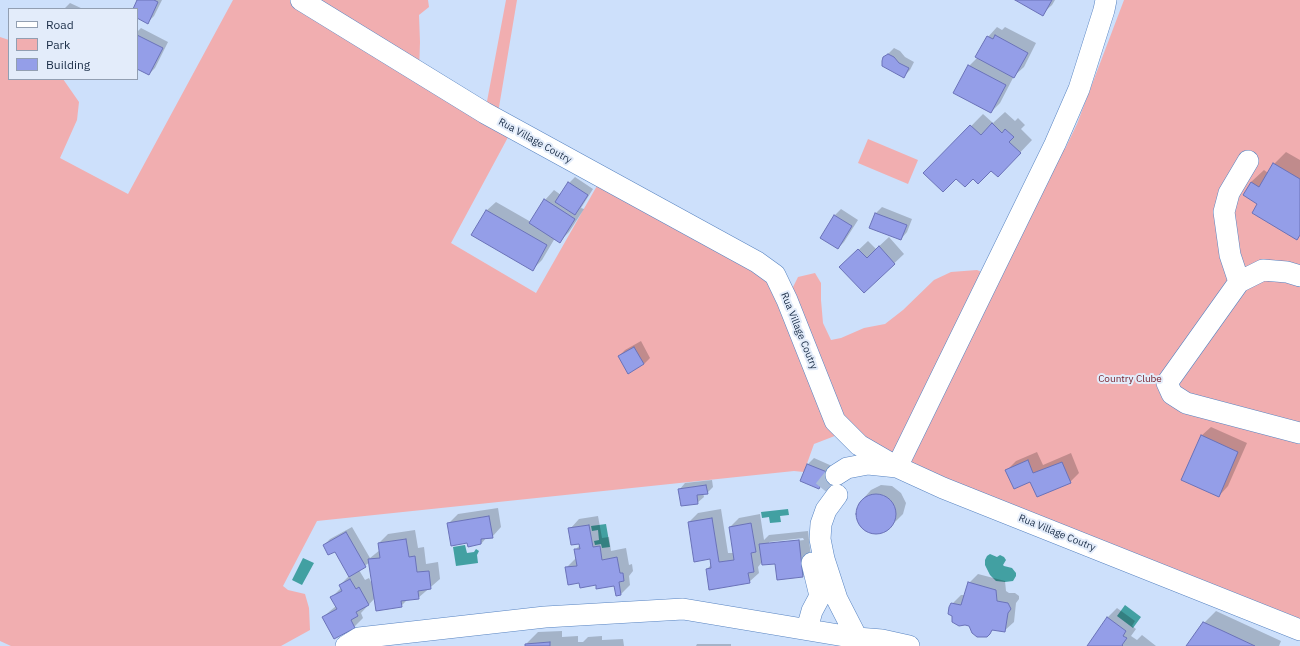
<!DOCTYPE html>
<style>
body{margin:0}
#map{position:relative;width:1300px;height:646px;overflow:hidden;background:#cde0fb;font-family:"IBM Plex Sans",sans-serif}
canvas{display:block}
.legend{position:absolute;left:8px;top:8px;width:130px;height:72px;box-sizing:border-box;background:#e3ecfa;border:1px solid #929fb2;margin:0;padding:5px 7px;list-style:none;font-size:12px;color:#192c46}
.legend li{display:flex;align-items:center;gap:8px;height:20px}
.legend b{width:20px;border:1px solid #929fb2}
</style>
<div id="map">
<canvas width="1300" height="646"></canvas>
<ul class="legend">
<li><b style="height:5px;background:#fff"></b>Road</li>
<li><b style="height:11px;background:#f1aeb0"></b>Park</li>
<li><b style="height:11px;background:#949ee8"></b>Building</li>
</ul>
</div>
<script>
const c = document.querySelector('canvas').getContext('2d');
c.lineJoin = 'round';
function fillPath(path, color) { c.fillStyle = color; c.fill(path, 'evenodd'); }
const shape = rows => new Path2D(rows.map(r => 'M' + r).join(''));
function trace(path, color, width, dash) { c.strokeStyle = color; c.lineWidth = width; c.lineCap = dash ? 'butt' : 'round'; c.setLineDash(dash || []); c.stroke(path); }
function write(font, color, halo, rows, align = 'center') {
  c.font = font + ' "IBM Plex Sans",sans-serif'; c.lineWidth = 4; c.setLineDash([]); c.textBaseline = 'middle'; c.strokeStyle = halo; c.fillStyle = color; for (const [text, x, y, turn = 0] of rows) {
    c.save(); c.translate(x, y); c.rotate((+turn || 0) * Math.PI / 180); c.textAlign = isNaN(turn) ? turn : align; if (halo) c.strokeText(text, 0, 0); c.fillText(text, 0, 0); c.restore();
  }
}
fillPath(shape([
 [233,0,428,0,429,7,419,15,420,42,419,72,485,112,506,0,517,0,497,119,513,128,451,243,536,293,602,177,757,262,787,299,798,277,815,273,821,283,821,300,823,323,831,340,841,338,864,328,885,324,903,310,934,280,951,272,977,270,990,276,1055,144,1065,149,1077,124,1124,0,1300,0,1300,630,943,488,845,432,814,444,804,472,794,471,317,521,283,586,288,590,305,594,309,608,310,630,281,646,11,646,0,641,0,37,9,40,9,79,63,79,79,102,77,120,60,158,128,194],
 [868,139,918,160,908,184,858,163]
]), '#f1aeb0');
fillPath(shape([
 [788,509,789,515,780,516,781,522,770,523,769,517,762,518,761,512],
 [606,524,610,547,602,548,601,544,595,545,594,541,599,540,598,530,592,531,591,526],
 [465,545,467,553,474,552,476,549,479,551,477,555,478,563,456,566,453,547],
 [990,554,997,557,1000,555,1004,557,1006,560,1003,565,1004,566,1012,568,1016,573,1016,576,1013,581,1005,582,996,581,990,575,985,565,985,560,987,556],
 [303,558,314,563,302,585,292,580],
 [1125,605,1141,617,1133,628,1117,616]
]), '#42a0a2');
fillPath(shape([
 [138,0,162,0,154,16,148,22,137,17,137,9,134,9],
 [1017,0,1055,0,1052,5,1042,14],
 [70,3,83,9,64,9],
 [997,27,1002,30,1005,27,1036,43,1024,67,1014,76,1000,103,991,112,969,66,978,57,988,37],
 [141,28,168,42,155,68,149,74,137,68,137,32],
 [894,48,900,51,905,57,914,62,910,70,904,76,884,58],
 [1005,112,1015,121,1018,118,1025,125,1021,129,1032,140,998,176,991,169,973,178,925,173,983,114,993,123],
 [1286,152,1300,160,1300,235,1297,238,1259,204,1251,182,1264,170,1268,173,1274,164],
 [575,177,593,189,581,208,584,209,569,232,560,241,555,238,542,260,533,269,486,211,496,202,531,222,545,200,554,190,561,195,569,183],
 [882,207,912,219,907,232,901,239,870,227,876,213],
 [841,209,858,220,844,242,838,248,821,238,835,215],
 [889,237,904,254,864,292,850,258,868,241,876,249],
 [641,341,650,358,644,364,619,356,625,350],
 [1211,427,1247,443,1228,486,1219,496,1201,436],
 [1037,452,1043,465,1071,453,1079,473,1070,482,1031,480,1007,470,1016,461],
 [814,458,832,466,825,482,819,488,801,480,808,464],
 [712,480,713,487,707,493,703,493,704,497,697,503,679,490,685,483],
 [881,485,892,486,901,493,906,503,903,514,885,532,874,534,864,530,857,521,856,510,862,500,871,490],
 [498,508,501,527,492,537,487,537,481,544,469,546,468,542,449,523,458,514],
 [721,509,728,553,734,553,730,527,739,518,760,514,764,540,769,535,808,531,812,566,803,576,776,563,762,562,758,567,759,573,749,582,707,569,712,564,711,558,689,522,698,513],
 [803,538,804,540,769,544,769,542],
 [598,516,602,538,609,537,611,551,626,548,629,565,632,564,633,571,629,576,630,585,621,594,617,595,615,585,580,582,566,568,576,558,575,550,580,545,570,529,579,519],
 [352,527,370,558,380,550,379,543,388,534,415,530,418,548,424,547,426,564,438,562,440,579,418,598,408,599,401,606,375,598,361,613,363,618,354,627,323,617,336,606,332,597,341,588,340,585,349,576,335,550,324,545,330,539],
 [370,562,373,586,369,578,365,580,359,570],
 [978,574,1005,581,1006,591,1009,593,1015,593,1019,596,1019,599,1016,603,1014,622,1004,631,994,629,989,633,969,625,952,604,961,595,965,595,969,583],
 [1117,608,1135,621,1132,626,1136,629,1131,636,1137,640,1142,635,1156,646,1088,646,1108,617],
 [1216,611,1281,641,1279,646,1187,646,1204,623],
 [562,631,562,637,578,636,578,642,583,642,588,637,602,636,602,640,623,639,624,646,526,646,526,644,538,632],
 [697,644,731,644,731,646,696,646]
]), '#0003');
const building = shape([
 [137,0,154,0,158,2,148,24,137,18,137,9,133,9,137,0],
 [1015,0,1052,0,1043,16,1015,0],
 [137,35,163,48,149,75,137,69,137,35],
 [995,35,1028,53,1014,78,975,57,987,36,993,39,995,35],
 [888,54,894,57,899,63,909,68,904,78,882,66,882,61,883,57,888,54],
 [968,65,1006,85,991,113,953,93,968,65],
 [992,123,1002,133,1005,129,1014,137,1009,142,1021,153,998,177,991,171,978,184,973,179,965,187,956,179,943,192,923,173,970,125,981,135,992,123],
 [1273,163,1300,179,1300,235,1297,240,1252,213,1257,204,1243,195,1251,182,1259,187,1273,163],
 [568,182,588,195,575,215,555,202,568,182],
 [544,199,575,219,560,243,529,223,544,199],
 [486,210,547,245,533,271,471,235,486,210],
 [875,213,907,225,901,240,869,228,875,213],
 [834,215,852,226,838,249,820,238,834,215],
 [879,246,895,264,864,293,839,267,858,249,867,258,879,246],
 [634,347,644,364,628,374,618,356,634,347],
 [1201,435,1238,452,1219,497,1181,480,1201,435],
 [1028,460,1033,473,1062,462,1071,483,1037,497,1030,482,1014,489,1005,470,1028,460],
 [807,464,827,472,819,489,800,481,807,464],
 [706,485,708,494,697,495,698,504,681,506,678,489,706,485],
 '856 514a20 20 0 1 1 40 0a20 20 0 1 1-40 0Z',
 [489,516,493,538,481,539,481,544,468,547,467,543,451,546,447,523,489,516],
 [712,518,719,562,734,560,729,527,751,523,756,552,751,553,754,572,748,573,750,583,709,590,706,569,711,568,710,559,694,562,688,522,712,518],
 [589,525,593,547,600,546,602,560,617,557,620,573,623,573,624,581,619,582,621,595,616,596,614,586,596,589,596,585,580,588,579,583,568,585,565,567,577,566,574,549,580,549,579,544,571,545,568,528,589,525],
 [346,532,366,567,349,577,335,552,328,555,323,545,346,532],
 [406,539,409,557,415,556,417,572,429,571,431,589,418,591,419,599,401,601,402,607,376,611,368,559,380,558,378,543,406,539],
 [799,540,803,577,777,580,775,564,762,565,759,544,799,540],
 [350,579,356,589,359,587,369,605,356,612,358,616,351,620,355,628,334,639,322,617,337,609,330,597,342,591,339,585,350,579],
 [968,582,996,590,997,601,1008,603,1011,609,1008,613,1005,632,992,630,990,634,987,637,977,637,972,633,969,626,965,625,959,626,952,622,952,616,948,614,949,607,951,603,961,605,968,582],
 [1107,617,1126,631,1123,636,1127,638,1122,645,1123,646,1087,646,1107,617],
 [1203,622,1223,631,1255,646,1186,646,1203,622],
 [550,642,550,646,525,646,525,644,550,642]
]);
fillPath(building, '#949ee8');
trace(building, '#6a72b8', 1);
trace(shape([
 [824,490,836,475]
]), '#a9bcd7', 21, [21, 10]);
const minor = shape([
 [301,0,485,113,757,262,775,275,787,300,835,421,859,445,897,467,943,488,1300,630],
 [1300,276,1287,272,1263,270,1239,282,1167,383,1172,394,1186,403,1300,433],
 [1239,282,1230,255,1224,212,1229,193,1248,161],
 [836,475,847,468,868,464,897,467,1055,144,1079,89,1104,10,1106,0],
 [837,495,826,510,821,524,820,539,824,559,837,599,857,638],
 [807,629,812,611,820,596,812,563],
 [346,646,359,638,545,617,683,609,857,638,882,640,909,646]
]);
trace(minor, '#5783c1', 22);
trace(minor, '#fff', 21);
write('10px', '#192c46', '#e3ecfa', [
 ["Rua Village Coutry",535,141,29],
 ["Rua Village Coutry",799,331,68],
 ["Rua Village Coutry",1057,533,22]
]);
write('10px', '#741e2a', '#e3ecfa', [
 ["Country Clube",1130,379]
]);
</script>
